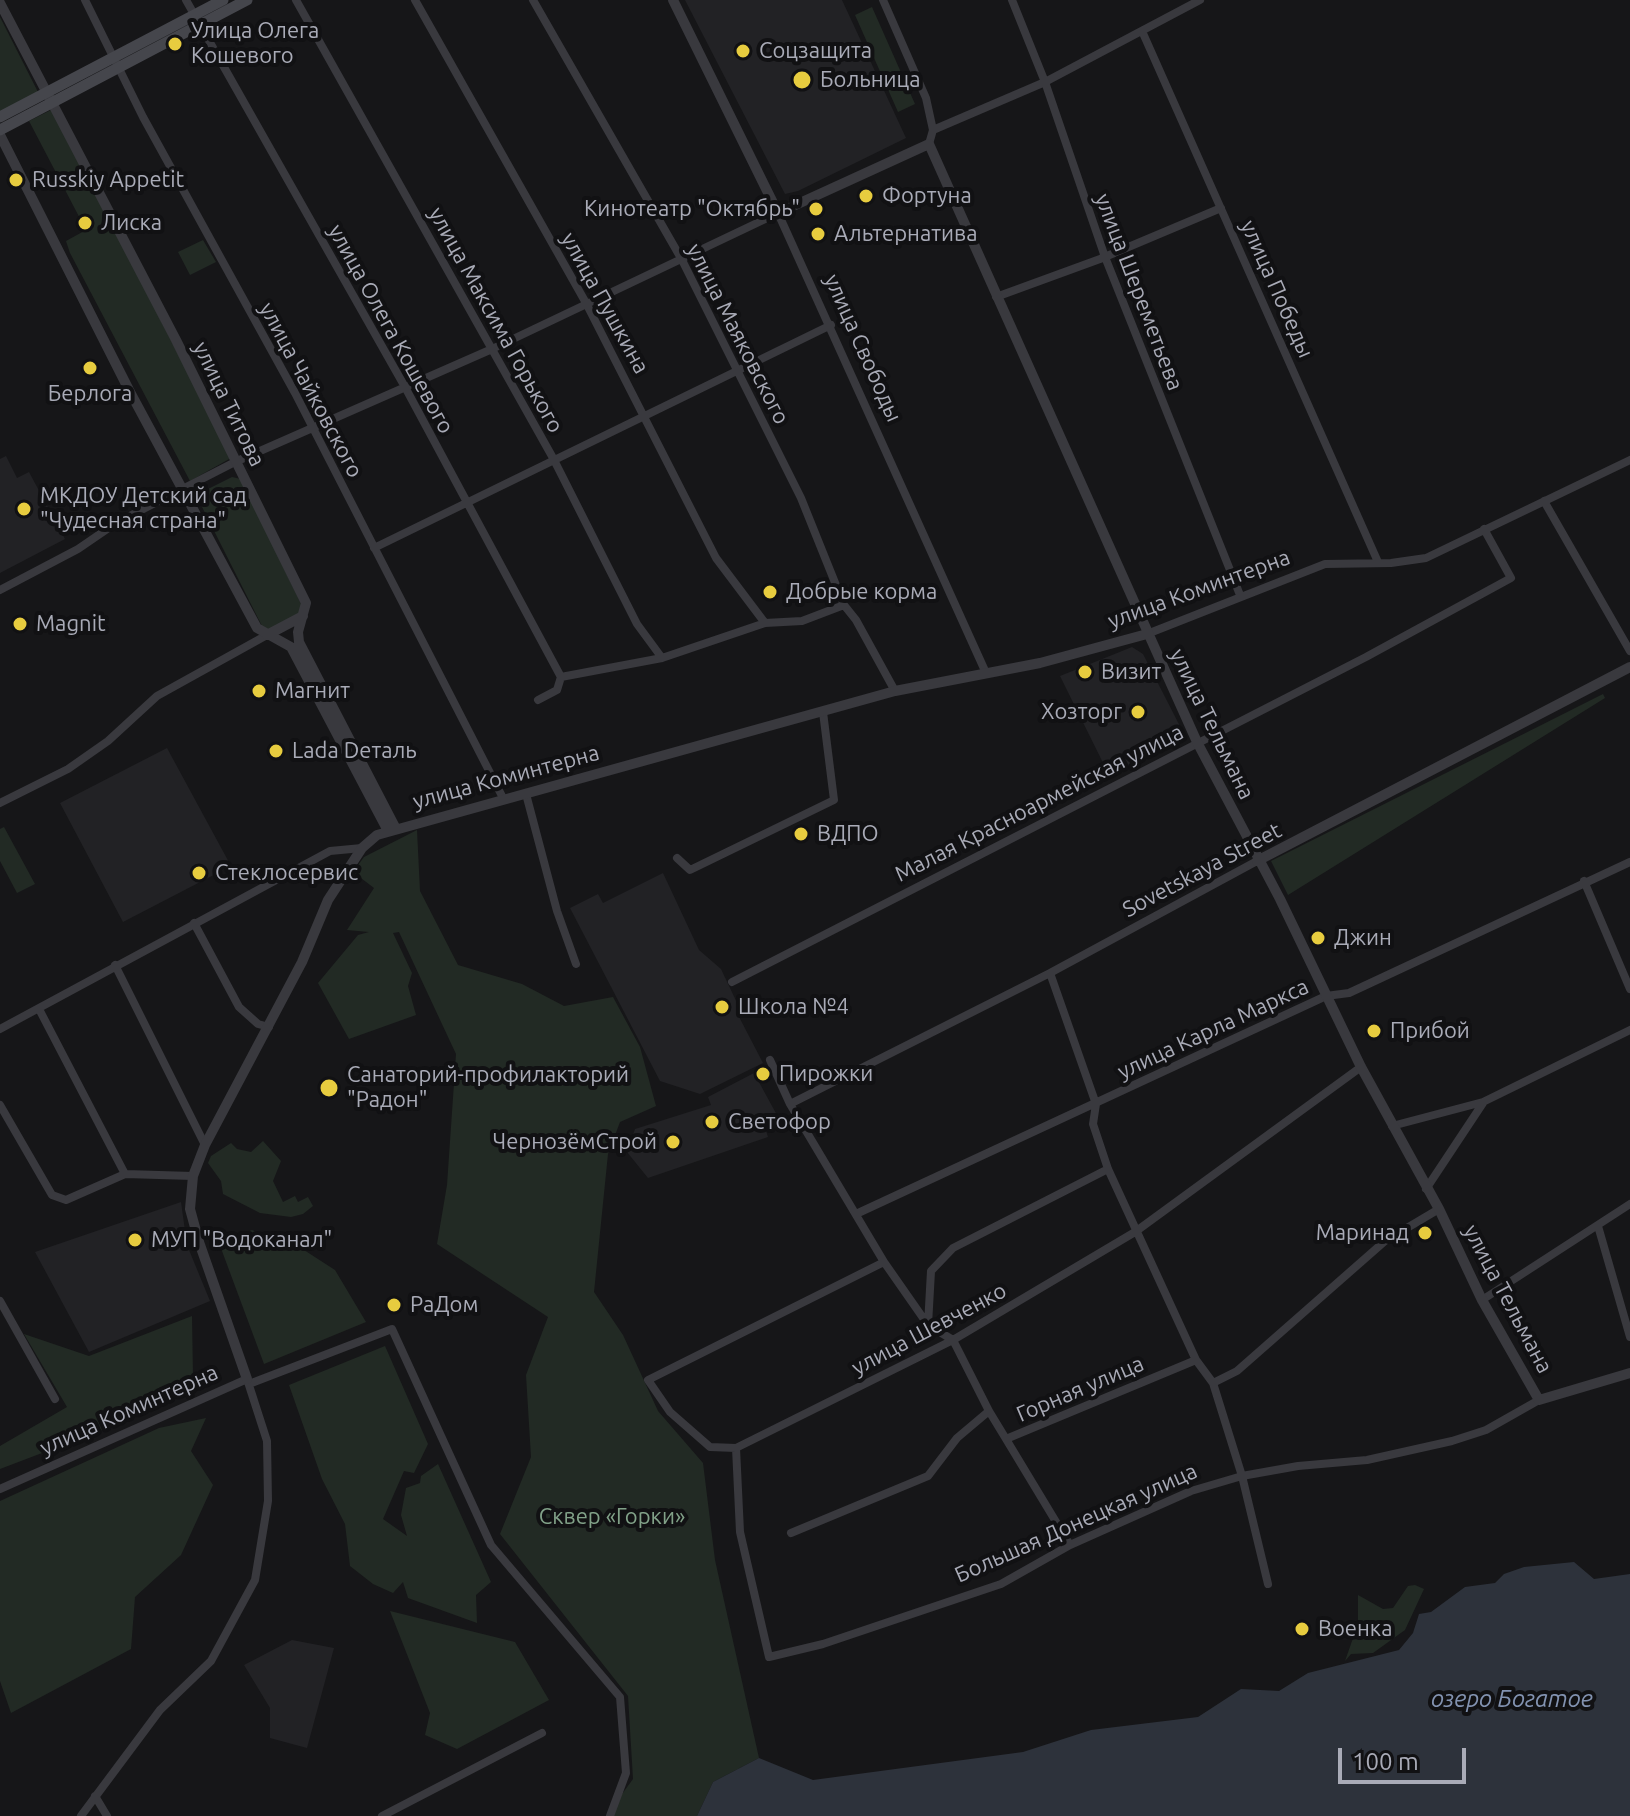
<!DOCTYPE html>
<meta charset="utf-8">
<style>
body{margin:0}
#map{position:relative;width:1630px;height:1816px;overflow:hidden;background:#161618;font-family:Ubuntu,sans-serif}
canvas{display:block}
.scale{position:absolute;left:1338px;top:1748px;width:128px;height:36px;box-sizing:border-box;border:4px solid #a9abb7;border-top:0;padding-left:10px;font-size:24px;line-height:28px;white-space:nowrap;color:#a9abb7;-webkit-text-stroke:6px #111113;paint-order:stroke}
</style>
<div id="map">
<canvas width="1630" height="1816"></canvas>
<div class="scale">100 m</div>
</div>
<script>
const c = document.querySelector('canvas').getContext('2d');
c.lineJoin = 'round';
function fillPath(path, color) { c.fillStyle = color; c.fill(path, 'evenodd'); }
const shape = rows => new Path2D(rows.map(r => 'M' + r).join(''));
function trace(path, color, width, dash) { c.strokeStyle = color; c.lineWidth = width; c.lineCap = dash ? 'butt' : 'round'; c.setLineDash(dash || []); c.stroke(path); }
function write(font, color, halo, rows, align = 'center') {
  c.font = font + ' Ubuntu,sans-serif'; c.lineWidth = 8; c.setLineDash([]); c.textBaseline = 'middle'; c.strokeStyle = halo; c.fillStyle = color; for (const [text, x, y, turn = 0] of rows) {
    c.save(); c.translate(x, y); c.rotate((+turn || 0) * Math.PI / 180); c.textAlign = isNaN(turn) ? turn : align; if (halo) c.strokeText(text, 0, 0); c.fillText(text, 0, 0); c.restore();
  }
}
fillPath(shape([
 [685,0,842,0,906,138,798,191,785,194],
 [6,456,17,478,29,472,65,539,0,573,0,459],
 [1132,647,1143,654,1186,738,1110,777,1060,676],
 [167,748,231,866,123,922,60,803],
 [663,873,699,950,721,969,739,1007,737,1013,763,1063,700,1094,660,1081,570,908,598,894,603,903],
 [754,1073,778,1117,764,1124,768,1137,648,1178,631,1157,627,1152,635,1129,711,1105,708,1097],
 [181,1202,187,1245,210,1301,89,1352,35,1252],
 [292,1640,334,1648,307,1748,270,1738,270,1708,244,1665]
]), '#222225');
fillPath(shape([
 [872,7,915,104,898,112,855,15],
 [0,17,38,92,0,112],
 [53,109,231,458,190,481,70,253,66,241,86,230,29,121],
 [203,240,216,262,190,275,178,252],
 [232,477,241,479,302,606,300,613,272,632,263,628,198,499,200,493],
 [1603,694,1605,698,1288,895,1271,861],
 [4,827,35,884,17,893,0,861,0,829],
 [417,830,420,891,458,965,522,984,564,1006,613,997,640,1047,656,1106,620,1122,608,1154,594,1292,623,1335,658,1411,703,1463,715,1560,759,1758,713,1782,697,1816,606,1816,633,1779,628,1696,500,1534,531,1457,526,1375,548,1317,437,1244,447,1185,456,1054,399,932,393,933,412,973,408,986,416,1015,349,1039,318,983,358,935,369,932,347,930,374,888,353,872,364,857],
 [263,1141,281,1161,273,1181,283,1202,295,1196,298,1202,308,1197,313,1206,303,1214,291,1217,260,1213,223,1194,221,1181,208,1163,211,1156,231,1143,237,1149,251,1152],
 [252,1230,279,1242,290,1241,335,1270,366,1322,264,1364,219,1243],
 [192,1316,193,1377,147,1413,0,1469,0,1446,67,1407,24,1334,89,1356],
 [385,1346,428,1444,414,1473,404,1471,383,1519,407,1536,401,1515,406,1488,420,1483,421,1476,438,1464,491,1582,476,1595,477,1623,408,1598,403,1582,393,1593,373,1584,350,1566,345,1524,322,1479,289,1385],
 [206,1418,191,1451,213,1485,181,1555,135,1597,131,1649,11,1713,0,1681,0,1501,159,1428],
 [1415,1585,1424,1589,1405,1630,1373,1653,1351,1654,1345,1661,1358,1624,1358,1595,1383,1609,1393,1608,1408,1586],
 [390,1611,515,1642,549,1700,457,1749,425,1735,430,1713]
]), '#222a24');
fillPath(shape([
 [1574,1562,1594,1579,1630,1574,1630,1816,697,1816,713,1782,759,1758,813,1780,1023,1752,1091,1730,1198,1717,1241,1689,1279,1691,1308,1673,1399,1650,1413,1633,1419,1614,1431,1612,1465,1587,1495,1583,1504,1574,1524,1567]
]), '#2d323b');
trace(shape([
 [85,0,143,117,295,393,503,798],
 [186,0,405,387,561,677],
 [296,0,553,458,637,624,662,658],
 [415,0,586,303,716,558,765,623],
 [533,0,682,260,801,498,844,605,856,620,895,691],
 [883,0,926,98,933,130,929,144],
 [1012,0,1045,82,1105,257,1240,595],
 [1142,31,1378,562],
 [933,130,1045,82,1200,0],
 [996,297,1100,259,1221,208],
 [1544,501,1630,651],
 [374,548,831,325],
 [0,590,78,549,116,523,235,462,492,349,778,213,986,673],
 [1147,634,1325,564,1391,563,1426,558,1630,460],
 [538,700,557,690,561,677,662,658,765,623,802,621,844,605],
 [526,794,557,911,576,964],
 [0,803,68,769,108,741,157,696,267,635],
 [677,858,690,870,834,800,823,712],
 [1584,881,1630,989],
 [194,923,239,1007,258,1024,269,1027],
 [115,965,205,1145],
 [1050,973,1096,1104,1093,1124,1108,1169,1196,1360],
 [732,982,1366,657,1511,578,1484,529],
 [39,1009,125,1174,193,1176],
 [0,1029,330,851,362,848],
 [770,1060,790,1104,884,1262,928,1325,953,1340,989,1411],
 [790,1104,1050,973,1257,861],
 [0,1105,52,1195,66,1200,125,1174],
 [1392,1126,1483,1102,1630,1030],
 [1426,1189,1483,1103],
 [856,1214,1326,996,1349,993,1630,862],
 [1598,1226,1630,1337],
 [884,1262,648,1380,670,1412,710,1447,736,1448,953,1340,1135,1232,1361,1067],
 [1482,1300,1630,1204],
 [0,1301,55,1399],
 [928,1325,931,1271,953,1248,1108,1169],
 [1213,1383,1242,1476,1268,1584],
 [249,1384,392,1329,491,1545,620,1697,626,1773,610,1816],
 [1006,1439,1070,1545],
 [736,1448,740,1532,769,1657,823,1644,1001,1584,1070,1545,1191,1491,1242,1476,1298,1466,1367,1460,1452,1441,1486,1430,1539,1400],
 [0,1489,247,1379,267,1441,268,1501,255,1580,211,1661,160,1710,81,1816],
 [791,1533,928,1476,957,1438,989,1411,1006,1439,1196,1360,1213,1383,1237,1371,1385,1241,1439,1209],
 [95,1796,107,1816],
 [382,1816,542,1733]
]), '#39393e', 8);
trace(shape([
 [673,0,778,213,929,144,1197,742,1280,899,1361,1067,1439,1209,1482,1300,1539,1400,1630,1373],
 [0,3,176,340,306,603,298,632,299,642,395,827],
 [0,135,129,390,257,628,291,647,388,831],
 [267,635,303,616],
 [1257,861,1630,667],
 [247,1379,199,1242,190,1209,193,1176,205,1145,302,962,328,900,362,848,377,835,895,691,1040,663,1147,634]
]), '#39393e', 10);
trace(shape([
 [0,117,223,0],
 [0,130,247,0]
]), '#45464c', 11);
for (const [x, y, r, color] of [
 [175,44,8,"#e7cc3f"],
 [743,51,8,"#e7cc3f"],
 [802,80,10,"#e7cc3f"],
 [16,180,8,"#e7cc3f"],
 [866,196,8,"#e7cc3f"],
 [816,209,8,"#e7cc3f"],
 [85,223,8,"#e7cc3f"],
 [818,234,8,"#e7cc3f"],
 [90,368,8,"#e7cc3f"],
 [24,509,8,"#e7cc3f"],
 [770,592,8,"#e7cc3f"],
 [20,624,8,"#e7cc3f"],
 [1085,672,8,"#e7cc3f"],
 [259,691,8,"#e7cc3f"],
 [1138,712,8,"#e7cc3f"],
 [276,751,8,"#e7cc3f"],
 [801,834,8,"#e7cc3f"],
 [199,873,8,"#e7cc3f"],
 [1318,938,8,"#e7cc3f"],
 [722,1007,8,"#e7cc3f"],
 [1374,1031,8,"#e7cc3f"],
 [763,1074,8,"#e7cc3f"],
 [329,1088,10,"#e7cc3f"],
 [712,1122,8,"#e7cc3f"],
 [673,1142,8,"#e7cc3f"],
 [1425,1233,8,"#e7cc3f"],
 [135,1240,8,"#e7cc3f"],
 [394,1305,8,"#e7cc3f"],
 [1302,1629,8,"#e7cc3f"]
]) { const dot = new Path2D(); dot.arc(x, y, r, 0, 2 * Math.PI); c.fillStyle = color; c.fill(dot); trace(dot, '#111113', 3); }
write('22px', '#a9abb7', '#111113', [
 ["Улица Олега",191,31],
 ["Кошевого",191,56],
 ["Соцзащита",759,51],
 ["Больница",820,80],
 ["Russkiy Appetit",32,180],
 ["Фортуна",882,196],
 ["Кинотеатр \"Октябрь\"",800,209,"right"],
 ["Лиска",101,223],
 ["Альтернатива",834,234],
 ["Берлога",90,394,"center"],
 ["МКДОУ Детский сад",40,496],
 ["\"Чудесная страна\"",40,521],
 ["Добрые корма",786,592],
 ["Magnit",36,624],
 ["Визит",1101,672],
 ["Магнит",275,691],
 ["Хозторг",1122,712,"right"],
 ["Lada Dеталь",292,751],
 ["ВДПО",817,834],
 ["Стеклосервис",215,873],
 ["Джин",1334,938],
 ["Школа №4",738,1007],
 ["Прибой",1390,1031],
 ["Пирожки",779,1074],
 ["Санаторий-профилакторий",347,1075],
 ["\"Радон\"",347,1100],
 ["Светофор",728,1122],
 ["ЧернозёмСтрой",657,1142,"right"],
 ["Маринад",1409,1233,"right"],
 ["МУП \"Водоканал\"",151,1240],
 ["РаДом",410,1305],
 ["Военка",1318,1629]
], 'left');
write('22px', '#a9abb7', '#111113', [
 ["улица Победы",1277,289,66],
 ["улица Шереметьева",1139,292,69],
 ["улица Пушкина",605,303,61],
 ["улица Максима Горького",496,320,61],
 ["улица Олега Кошевого",391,329,61],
 ["улица Маяковского",738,334,63],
 ["улица Свободы",863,348,66],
 ["улица Чайковского",311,390,62],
 ["улица Титова",229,404,64],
 ["улица Коминтерна",1199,589,-20],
 ["улица Тельмана",1212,724,64],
 ["улица Коминтерна",506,777,-15],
 ["Малая Красноармейская улица",1039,803,-27],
 ["Sovetskaya Street",1202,870,-28],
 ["улица Карла Маркса",1213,1029,-25],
 ["улица Тельмана",1508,1299,62],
 ["улица Шевченко",929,1329,-28],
 ["Горная улица",1080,1389,-23],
 ["улица Коминтерна",129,1410,-24],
 ["Большая Донецкая улица",1076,1523,-24]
]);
write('22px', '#81a188', '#111113', [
 ["Сквер «Горки»",612,1517]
]);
write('italic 24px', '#8292b0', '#111113', [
 ["озеро Богатое",1512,1699]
]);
</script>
